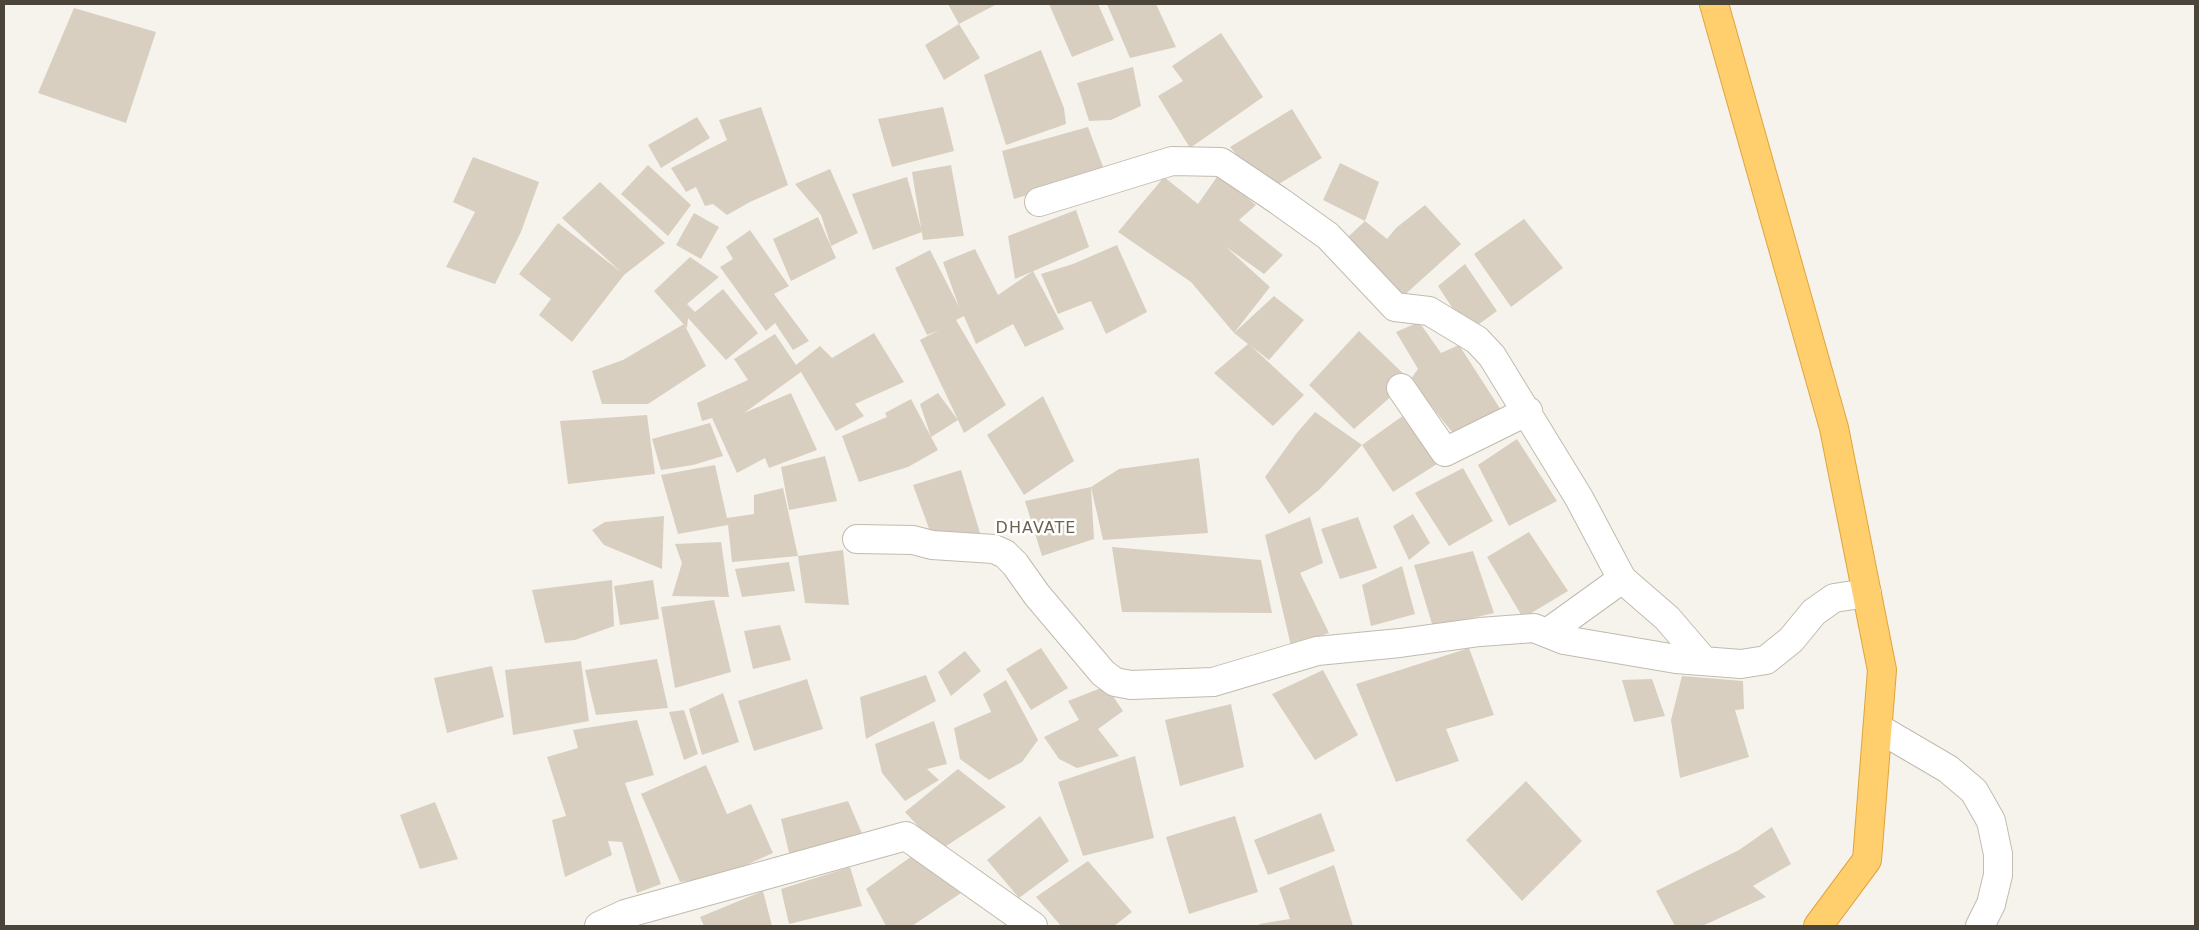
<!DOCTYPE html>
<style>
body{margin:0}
#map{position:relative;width:2199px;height:930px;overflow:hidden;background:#f6f3ec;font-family:"DejaVu Sans",sans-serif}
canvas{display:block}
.frame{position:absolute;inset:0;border:5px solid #4b4439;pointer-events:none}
</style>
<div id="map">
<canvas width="2199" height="930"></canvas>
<div class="frame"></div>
</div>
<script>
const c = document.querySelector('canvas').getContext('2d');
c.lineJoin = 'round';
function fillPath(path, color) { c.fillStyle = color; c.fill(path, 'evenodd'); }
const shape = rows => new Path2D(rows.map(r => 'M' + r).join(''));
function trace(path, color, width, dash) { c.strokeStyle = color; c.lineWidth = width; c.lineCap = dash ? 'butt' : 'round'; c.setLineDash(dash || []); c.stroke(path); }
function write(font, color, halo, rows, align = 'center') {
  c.font = font + ' "DejaVu Sans",sans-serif'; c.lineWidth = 5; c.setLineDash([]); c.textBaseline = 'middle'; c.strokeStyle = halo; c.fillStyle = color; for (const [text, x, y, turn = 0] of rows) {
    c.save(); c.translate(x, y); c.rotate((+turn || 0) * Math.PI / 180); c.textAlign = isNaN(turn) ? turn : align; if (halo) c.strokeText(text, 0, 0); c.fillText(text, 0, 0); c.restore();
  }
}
fillPath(shape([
 [948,4,997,4,959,24],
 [1049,4,1098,4,1114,40,1072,57],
 [1107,4,1156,4,1176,47,1130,58],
 [74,8,156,32,126,123,38,93],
 [959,24,980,58,944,80,925,45],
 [1221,33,1263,97,1190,148,1158,96,1183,81,1172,66],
 [1041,50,1064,108,1066,124,1006,145,984,75],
 [1133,67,1141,106,1111,120,1089,121,1077,83],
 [761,107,788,185,750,202,727,215,713,204,705,206,696,187,686,192,671,168,727,140,719,120],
 [943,107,954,151,892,167,878,119],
 [1292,109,1322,158,1267,191,1230,147],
 [697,117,710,138,661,168,648,145],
 [1088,127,1105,172,1014,199,1002,151],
 [473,157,539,182,521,232,495,284,446,267,475,212,453,202],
 [1340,163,1379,182,1365,221,1323,200],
 [648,165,691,205,668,236,621,194],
 [951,165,964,236,923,240,912,172],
 [830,169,858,233,831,246,821,215,795,184],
 [1219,174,1256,205,1239,220,1283,255,1264,274,1226,247,1270,287,1234,333,1274,296,1304,320,1269,360,1250,345,1304,395,1273,426,1214,373,1248,344,1234,333,1191,282,1118,232,1164,177,1198,204],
 [907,177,922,232,873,250,852,194],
 [600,182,665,243,624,275,572,342,539,315,551,299,519,274,558,223,621,272,562,218],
 [1425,205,1461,244,1400,299,1348,237,1365,221,1387,239,1396,228],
 [1076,210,1089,247,1015,279,1008,236],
 [694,213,719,227,701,259,676,245],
 [818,217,836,258,791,281,773,239],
 [1524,219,1563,268,1511,307,1474,254],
 [750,230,789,286,774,294,809,341,793,350,775,323,766,331,720,267,733,259,726,247],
 [1117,245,1147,312,1106,334,1091,301,1058,314,1041,274,1073,264],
 [975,249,998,295,1033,271,1064,329,1025,347,1013,324,976,344,964,316,956,320,1006,405,964,433,958,420,931,437,938,450,908,467,859,482,842,436,887,417,885,413,911,399,931,437,920,404,938,393,958,420,920,340,939,330,927,335,895,268,930,250,959,307,943,262],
 [690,257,719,277,687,304,695,312,723,289,758,333,726,360,688,318,687,328,654,291],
 [1465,264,1497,311,1468,332,1438,286],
 [1419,322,1441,353,1459,345,1501,410,1457,438,1410,380,1418,369,1396,332],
 [684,324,706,366,648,404,602,404,592,371,623,360],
 [1359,331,1410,380,1354,429,1309,385],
 [874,333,904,382,855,404,864,416,836,431,801,372,744,413,791,393,817,450,769,468,765,458,737,473,712,418,702,421,697,403,748,380,734,359,775,334,796,365,820,346,832,358],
 [1043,396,1074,461,1024,495,987,435],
 [1315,412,1362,445,1319,490,1289,514,1265,477,1296,434],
 [647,415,655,474,568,484,560,421],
 [1404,415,1437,464,1393,492,1362,445],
 [710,423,723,456,693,465,661,470,652,439],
 [1517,439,1557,501,1509,526,1478,465],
 [825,456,837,501,789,510,781,467],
 [1199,458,1208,533,1103,540,1091,487,1094,539,1042,556,1025,501,1091,487,1119,469],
 [715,465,727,518,754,514,754,495,783,488,798,556,732,562,728,525,678,534,661,475],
 [1463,468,1493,521,1449,546,1415,493],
 [961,470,980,533,934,542,913,485],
 [1413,514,1430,543,1409,560,1393,526],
 [664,516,662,569,604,545,592,530,605,522],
 [1310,517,1323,563,1300,573,1329,633,1291,646,1265,535],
 [1358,517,1377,568,1340,579,1321,529],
 [1529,532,1568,591,1523,618,1487,557],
 [721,542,729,597,672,596,682,563,675,544],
 [1112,547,1261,560,1272,613,1122,612],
 [843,550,849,605,805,603,798,556],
 [1473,551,1494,613,1433,627,1414,565],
 [789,562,795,591,742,597,735,569],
 [1402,566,1415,614,1371,626,1362,585],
 [612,580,614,626,575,640,545,643,532,590],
 [653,580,659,619,620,625,614,586],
 [714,600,731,672,675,688,661,607],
 [780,625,791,660,753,669,744,631],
 [1041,648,1068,688,1031,710,1006,669],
 [1469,648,1494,715,1446,729,1459,761,1396,782,1356,684],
 [965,651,981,671,951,696,938,672],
 [657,659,668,708,596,715,585,670],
 [581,661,589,721,513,735,505,670],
 [492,666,504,717,447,733,434,678],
 [1323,670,1358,735,1315,760,1272,694],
 [926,675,936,701,866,739,860,697],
 [1682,676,1743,681,1744,709,1735,710,1749,757,1680,778,1671,720],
 [807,679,823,729,754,751,738,701],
 [1652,679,1665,716,1634,722,1622,680],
 [1006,680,1038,740,1022,762,989,780,960,759,954,728,991,712,983,694],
 [1106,686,1123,711,1098,729,1119,756,1077,768,1059,759,1044,737,1079,720,1068,701],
 [723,693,739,742,702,755,689,709],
 [1231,704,1244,767,1180,786,1165,720],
 [684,710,698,754,684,760,669,712],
 [637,720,654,775,625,783,661,884,637,893,622,842,608,841,612,855,565,877,552,820,566,816,547,757,578,748,573,730],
 [934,721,947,764,927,769,939,780,905,801,882,773,875,744],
 [1135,756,1154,838,1083,856,1058,782],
 [706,765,727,814,751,804,773,853,719,877,680,882,641,794],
 [958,769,1006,807,940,850,905,812],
 [1526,781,1582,841,1522,901,1466,840],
 [848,801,864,838,790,857,781,819],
 [435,802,458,859,420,869,400,815],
 [1321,813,1335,851,1268,875,1254,840],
 [1040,816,1069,861,1019,898,987,860],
 [1235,816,1258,892,1189,914,1166,837],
 [1772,827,1791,864,1753,886,1766,897,1702,926,1675,926,1656,891,1739,850],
 [912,856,961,893,912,926,886,926,866,889],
 [1088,861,1132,912,1114,926,1061,926,1036,897],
 [1334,865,1353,926,1260,926,1259,924,1290,919,1279,888],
 [850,867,862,906,789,924,781,889],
 [763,891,772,926,704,926,700,917]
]), '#d8cfc1');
const minor = shape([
 [1039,202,1172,161,1221,162,1279,201,1328,236,1395,307,1429,311,1477,340,1492,356,1579,498,1622,579,1667,618,1704,661],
 [1401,388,1445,452,1528,411],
 [857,539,913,540,932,545,994,549,1005,554,1015,564,1037,595,1103,673,1115,682,1131,685,1213,682,1317,651,1400,643,1480,632,1534,628,1564,640,1676,659,1741,664,1766,660,1791,640,1814,612,1834,598,1867,593],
 [1547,633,1622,579],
 [1878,728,1948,769,1974,791,1991,821,1998,854,1998,875,1991,904,1980,926],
 [599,926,625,914,906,836,1033,926]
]);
const highway = shape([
 [1714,4,1834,428,1882,670,1867,860,1818,926]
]);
trace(minor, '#c2bbae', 30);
trace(highway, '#e0a43c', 30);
trace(minor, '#fff', 28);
trace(highway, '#ffcf6e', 28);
c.letterSpacing = '1px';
write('16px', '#6e6250', '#fff', [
 ["DHAVATE",1036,529]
]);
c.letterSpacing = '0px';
</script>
